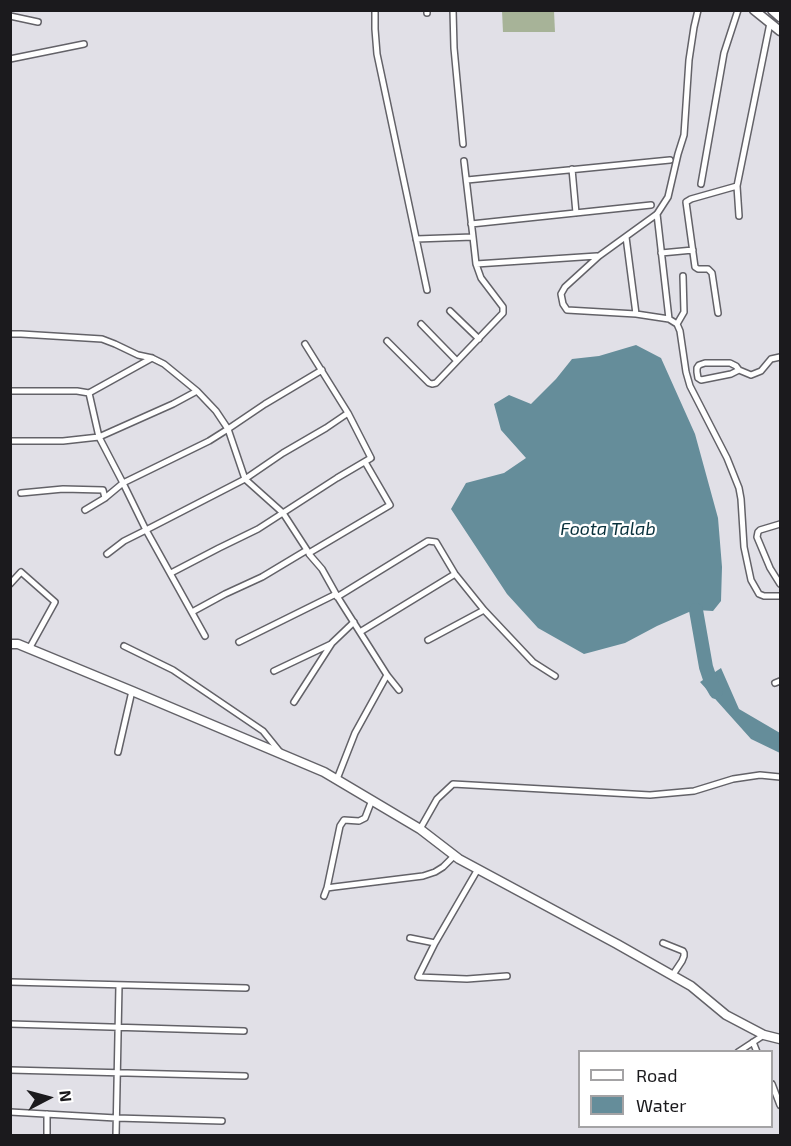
<!DOCTYPE html>
<style>
body{margin:0}
#map{position:relative;width:791px;height:1146px;overflow:hidden;background:#e1e0e7;font-family:"Exo 2",sans-serif}
canvas{display:block}
.frame{position:absolute;inset:0;border:12px solid #1b1a1d;pointer-events:none}
.legend{position:absolute;left:578px;top:1050px;width:195px;height:78px;box-sizing:border-box;background:#fff;border:2px solid #a4a3a5;margin:0;padding:8px 10px;list-style:none;font-size:18px;color:#1b1a1d}
.legend li{display:flex;align-items:center;gap:12px;height:30px}
.legend b{width:30px;border:2px solid #a4a3a5}
.north{position:absolute;left:18px;top:1068px;width:60px;height:60px;-webkit-text-stroke:4px #fff;paint-order:stroke;rotate:84deg;font-size:16px;font-weight:700;line-height:24px;text-align:center;color:#1b1a1d}
.north::after{content:'';display:block;margin:auto;width:21px;height:27px;background:#1b1a1d;clip-path:polygon(50% 0,100% 100%,50% 72%,0 100%)}
</style>
<div id="map">
<canvas width="791" height="1146"></canvas>
<div class="frame"></div>
<ul class="legend">
<li><b style="height:8px;background:#fff"></b>Road</li>
<li><b style="height:16px;background:#658d9a"></b>Water</li>
</ul>
<div class="north">N</div>
</div>
<script>
const c = document.querySelector('canvas').getContext('2d');
c.lineJoin = 'round';
function fillPath(path, color) { c.fillStyle = color; c.fill(path, 'evenodd'); }
const shape = rows => new Path2D(rows.map(r => 'M' + r).join(''));
function trace(path, color, width, dash) { c.strokeStyle = color; c.lineWidth = width; c.lineCap = dash ? 'butt' : 'round'; c.setLineDash(dash || []); c.stroke(path); }
function write(font, color, halo, rows, align = 'center') {
  c.font = font + ' "Exo 2",sans-serif'; c.lineWidth = 4.5; c.setLineDash([]); c.textBaseline = 'middle'; c.strokeStyle = halo; c.fillStyle = color; for (const [text, x, y, turn = 0] of rows) {
    c.save(); c.translate(x, y); c.rotate((+turn || 0) * Math.PI / 180); c.textAlign = isNaN(turn) ? turn : align; if (halo) c.strokeText(text, 0, 0); c.fillText(text, 0, 0); c.restore();
  }
}
fillPath(shape([
 [502,11,554,11,555,32,503,32]
]), '#a7b398');
fillPath(shape([
 [636,345,661,358,695,434,718,518,722,567,721,601,713,611,696,610,689,612,657,626,625,643,584,654,538,628,507,594,451,509,466,483,504,473,526,458,501,430,494,404,509,395,531,404,556,379,572,359,599,356],
 [721,668,739,709,780,733,780,753,751,739,700,682]
]), '#658d9a');
trace(shape([
 [696,610,706,667,712,685,716,692]
]), '#658d9a', 14);
const street = shape([
 [375,10,375,29,377,54,427,290],
 [453,10,454,48,463,144],
 [427,13,427,10],
 [10,16,38,22],
 [10,59,84,44],
 [464,161,473,237],
 [572,169,576,213],
 [467,180,670,160],
 [701,184,724,53,738,10],
 [737,186,739,216],
 [657,214,669,319,636,314,567,310,563,304,561,294,565,287,599,256,657,214,668,197,678,154,684,135,689,60,694,27,698,10],
 [471,224,651,205],
 [626,237,636,314],
 [416,239,473,237,476,264,597,256],
 [661,253,693,250],
 [450,311,479,339],
 [718,313,712,273,708,269,698,269,695,267,686,202,691,199,737,186,770,23],
 [669,319,677,324,680,331,686,372,690,386,727,458,739,488,741,499,744,547,751,580,759,594,764,596,780,596],
 [421,324,457,361],
 [677,324,684,312,683,276],
 [10,334,21,334,102,339,115,344,138,355,152,358,164,364,197,391],
 [387,341,429,383,432,384,436,383,503,313,503,307,481,278,476,264],
 [152,358,89,393,99,437,173,404,197,391,216,411,228,429,265,404,322,370],
 [739,370,736,366,730,363,705,363,699,365,697,368,697,372,698,378,701,380,731,374,739,370,751,375,761,371,771,359,780,357],
 [10,391,77,391,89,393],
 [10,441,63,441,99,437,123,483,209,441,228,429,245,479,283,453,326,428,348,413,305,344],
 [21,493,63,489,103,490,105,498],
 [85,510,105,498,123,483,146,530,124,541,107,554],
 [780,524,760,530,758,532,757,537,770,568,780,584],
 [309,553,390,505,365,462],
 [171,573,219,548,258,529,337,478,371,458,348,413],
 [10,584,21,572,55,602,29,649],
 [337,596,387,675,399,690],
 [337,597,428,541,436,542,455,574,484,610,533,662,555,676],
 [192,612,225,594,262,577,307,550,283,513,245,479,146,530,205,636],
 [360,632,455,574],
 [428,640,484,610],
 [239,642,336,594,322,569,309,554],
 [124,646,173,670,263,731,280,752],
 [274,671,331,644],
 [775,683,780,681],
 [294,702,332,643,354,622],
 [118,752,132,691],
 [337,779,355,733,387,675],
 [420,829,437,799,453,784,650,795,694,791,733,779,760,775,780,777],
 [327,888,340,826,344,820,359,821,365,818,372,800],
 [324,896,327,888,334,887,423,876,435,872,443,867,454,856],
 [410,938,435,943,478,869],
 [435,943,418,977,467,979,507,976],
 [663,943,683,951,684,953,684,956,682,961,672,976],
 [10,982,246,988],
 [10,1024,244,1031],
 [753,1042,757,1052],
 [738,1052,764,1035],
 [10,1070,245,1076],
 [772,1084,780,1105],
 [10,1112,116,1118,222,1121],
 [47,1114,47,1136],
 [116,1136,119,985]
]);
const secondary = shape([
 [754,10,780,31],
 [772,10,780,17],
 [10,644,18,644,132,691,324,772,420,829,459,859,617,944,691,986,726,1015,764,1035,780,1039]
]);
trace(street, '#636268', 8);
trace(secondary, '#636268', 11);
trace(street, '#fff', 5);
trace(secondary, '#fff', 8);
write('italic 18px', '#09313c', '#fff', [
 ["Foota Talab",608,529]
]);
</script>
